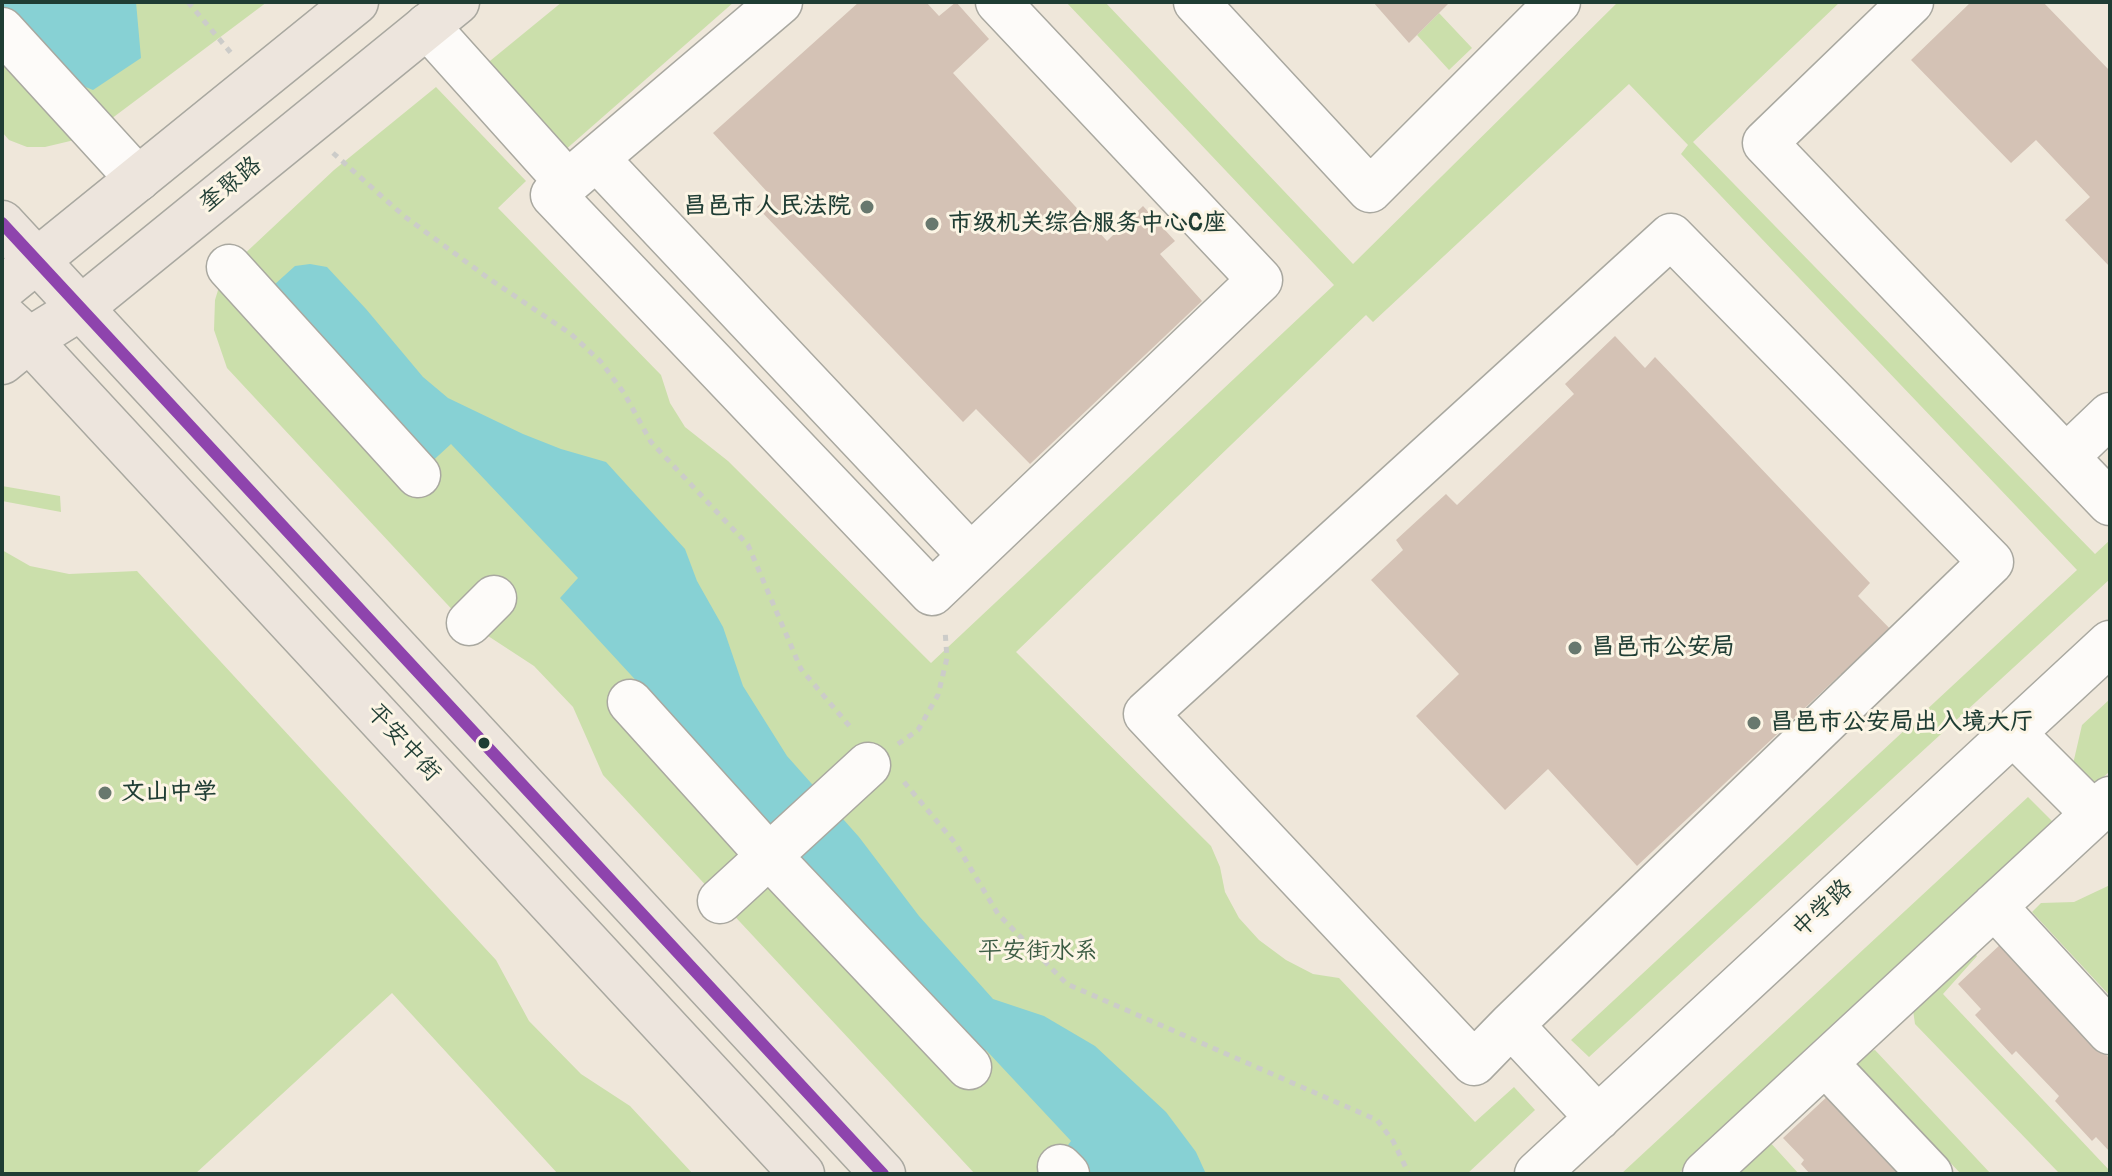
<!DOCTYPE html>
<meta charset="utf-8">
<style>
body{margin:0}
#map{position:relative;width:2112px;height:1176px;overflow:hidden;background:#efe7da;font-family:Pangolin,sans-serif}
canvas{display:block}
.frame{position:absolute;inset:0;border:4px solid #1f3d34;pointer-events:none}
</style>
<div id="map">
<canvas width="2112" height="1176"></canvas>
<div class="frame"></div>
</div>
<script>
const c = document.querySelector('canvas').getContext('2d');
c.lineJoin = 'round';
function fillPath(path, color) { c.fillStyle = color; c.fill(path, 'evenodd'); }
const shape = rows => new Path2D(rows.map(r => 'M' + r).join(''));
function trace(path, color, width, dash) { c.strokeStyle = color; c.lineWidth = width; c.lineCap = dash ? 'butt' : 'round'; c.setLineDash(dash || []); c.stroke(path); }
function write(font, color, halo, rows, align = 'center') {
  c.font = font + ' Pangolin,"LXGW WenKai TC",sans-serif'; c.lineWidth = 6; c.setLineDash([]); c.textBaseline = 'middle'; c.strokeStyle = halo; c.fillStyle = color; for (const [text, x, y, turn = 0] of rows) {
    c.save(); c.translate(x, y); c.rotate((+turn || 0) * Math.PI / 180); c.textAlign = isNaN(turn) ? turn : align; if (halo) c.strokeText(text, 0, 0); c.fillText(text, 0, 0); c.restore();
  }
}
fillPath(shape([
 [2,2,267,2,87,137,45,147,27,147,9,140,2,132],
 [562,2,734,2,564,151,485,65],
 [1066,2,1105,2,1353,264,1618,2,1840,2,1693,142,2095,554,2110,540,2110,579,1589,1057,1571,1040,2077,570,1681,154,1688,145,1629,84,1373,322,1366,315,1016,652,1211,846,1220,867,1225,892,1239,918,1259,940,1286,960,1313,974,1339,978,1475,1122,1514,1087,1535,1110,1467,1174,975,1174,603,775,573,707,534,666,459,617,227,368,214,330,215,300,223,274,334,170,436,87,526,181,498,208,661,375,670,403,685,427,728,461,931,663,1334,285],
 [1439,13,1472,48,1449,70,1417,35],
 [2,486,60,496,61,512,2,501],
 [2,550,30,566,69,574,137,571,496,960,529,1021,581,1074,630,1106,693,1174,558,1174,392,993,195,1174,2,1174],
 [2110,699,2110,771,2096,784,2073,764,2082,725],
 [2028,797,2054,823,1678,1174,1621,1174],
 [2110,885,2109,957,2110,996,2032,912,2041,903,2074,902],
 [1971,949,1977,956,1943,994,2110,1171,2110,1174,2057,1174,2058,1172,1915,1024,1913,1010],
 [1875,1050,1991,1174,1961,1174,1854,1061,1862,1053],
 [1768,1140,1799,1174,1732,1174]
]), '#cbdfab');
fillPath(shape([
 [2,2,136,2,141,58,93,90,66,79,2,10],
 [310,264,327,267,366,309,423,377,448,398,523,434,561,449,606,462,685,549,697,581,723,627,743,686,787,756,859,837,919,916,993,999,1044,1016,1095,1046,1166,1112,1196,1152,1206,1174,1084,1174,1063,1152,1071,1141,986,1050,976,1061,642,687,560,598,578,578,451,444,426,467,264,294,295,266]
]), '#87d1d4');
fillPath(shape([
 [859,2,926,2,939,16,956,2,989,39,953,73,1107,241,1143,206,1175,241,1160,254,1202,301,1030,464,976,409,963,422,757,207,770,195,713,133],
 [1373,2,1450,2,1409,43],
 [1971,2,2043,2,2110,71,2110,267,2065,220,2090,197,2036,140,2011,163,1911,60],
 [1615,336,1645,368,1655,357,1870,583,1858,596,1898,637,1849,683,1841,674,1637,866,1548,769,1505,810,1416,716,1459,674,1371,580,1403,550,1396,540,1446,494,1457,505,1574,394,1565,384],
 [2002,943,2110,1059,2110,1152,2096,1137,2092,1141,2055,1101,2059,1096,2016,1051,2012,1055,1975,1015,1981,1009,1958,984],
 [1831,1093,1907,1174,1810,1174,1801,1164,1804,1160,1783,1138]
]), '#d4c2b5');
const minor = shape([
 [780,2,553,195,932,593,1260,280,998,2],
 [1196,2,1370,190,1558,2],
 [1911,2,1765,143,2110,503],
 [427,26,568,183],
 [2,30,138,179],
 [597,159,971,556],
 [229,267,418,475],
 [2066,457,2110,415],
 [469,623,494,598],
 [630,702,769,856,969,1067],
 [2013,733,2094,814],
 [720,901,868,765],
 [1994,906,2110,1032],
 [1511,1025,1474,1063,1146,714,1671,236,1991,562,1511,1025,1598,1118],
 [1825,1063,1930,1174],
 [1060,1167,1067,1174],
 [1537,1174,2110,643],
 [1705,1174,2110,799]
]);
const major = shape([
 [2,223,883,1174],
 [2,289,356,2],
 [2,315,29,340,802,1174],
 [2,362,29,340,82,307,457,2]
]);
trace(minor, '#a9a8a0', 47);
trace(major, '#a9a8a0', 47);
trace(shape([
 [188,2,231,53],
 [333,153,404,216,488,278,571,334,601,362,624,393,651,442,748,545,801,669,852,729],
 [898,744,918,730,938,695,947,658,945,630],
 [904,782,956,844,998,914,1067,984,1377,1120,1393,1141,1409,1174]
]), '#ccccc9', 5, [6, 6]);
trace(minor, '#fdfbf9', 44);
trace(major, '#ede5dd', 44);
trace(shape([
 [2,223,883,1174]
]), '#8e44ad', 12);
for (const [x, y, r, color] of [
 [867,207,8,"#68786e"],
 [932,224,8,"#68786e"],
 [1575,648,8,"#68786e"],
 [1754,723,8,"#68786e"],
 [484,743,7,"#1f3d34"],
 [105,793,8,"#68786e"]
]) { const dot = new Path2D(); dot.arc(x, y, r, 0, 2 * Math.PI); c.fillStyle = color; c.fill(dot); trace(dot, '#fcf5e5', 3); }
write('24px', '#1f3d34', '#fcf5e5', [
 ["奎聚路",231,185,-39],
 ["平安中街",403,743,47],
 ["中学路",1823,909,-43]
]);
write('bold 24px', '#1f3d34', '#fcf5e5', [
 ["昌邑市人民法院",851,207,"right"],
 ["市级机关综合服务中心C座",948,224],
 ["昌邑市公安局",1591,648],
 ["昌邑市公安局出入境大厅",1770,723],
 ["文山中学",121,793]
], 'left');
write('24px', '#3c5c44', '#fcf5e5', [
 ["平安街水系",1038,952]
]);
</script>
